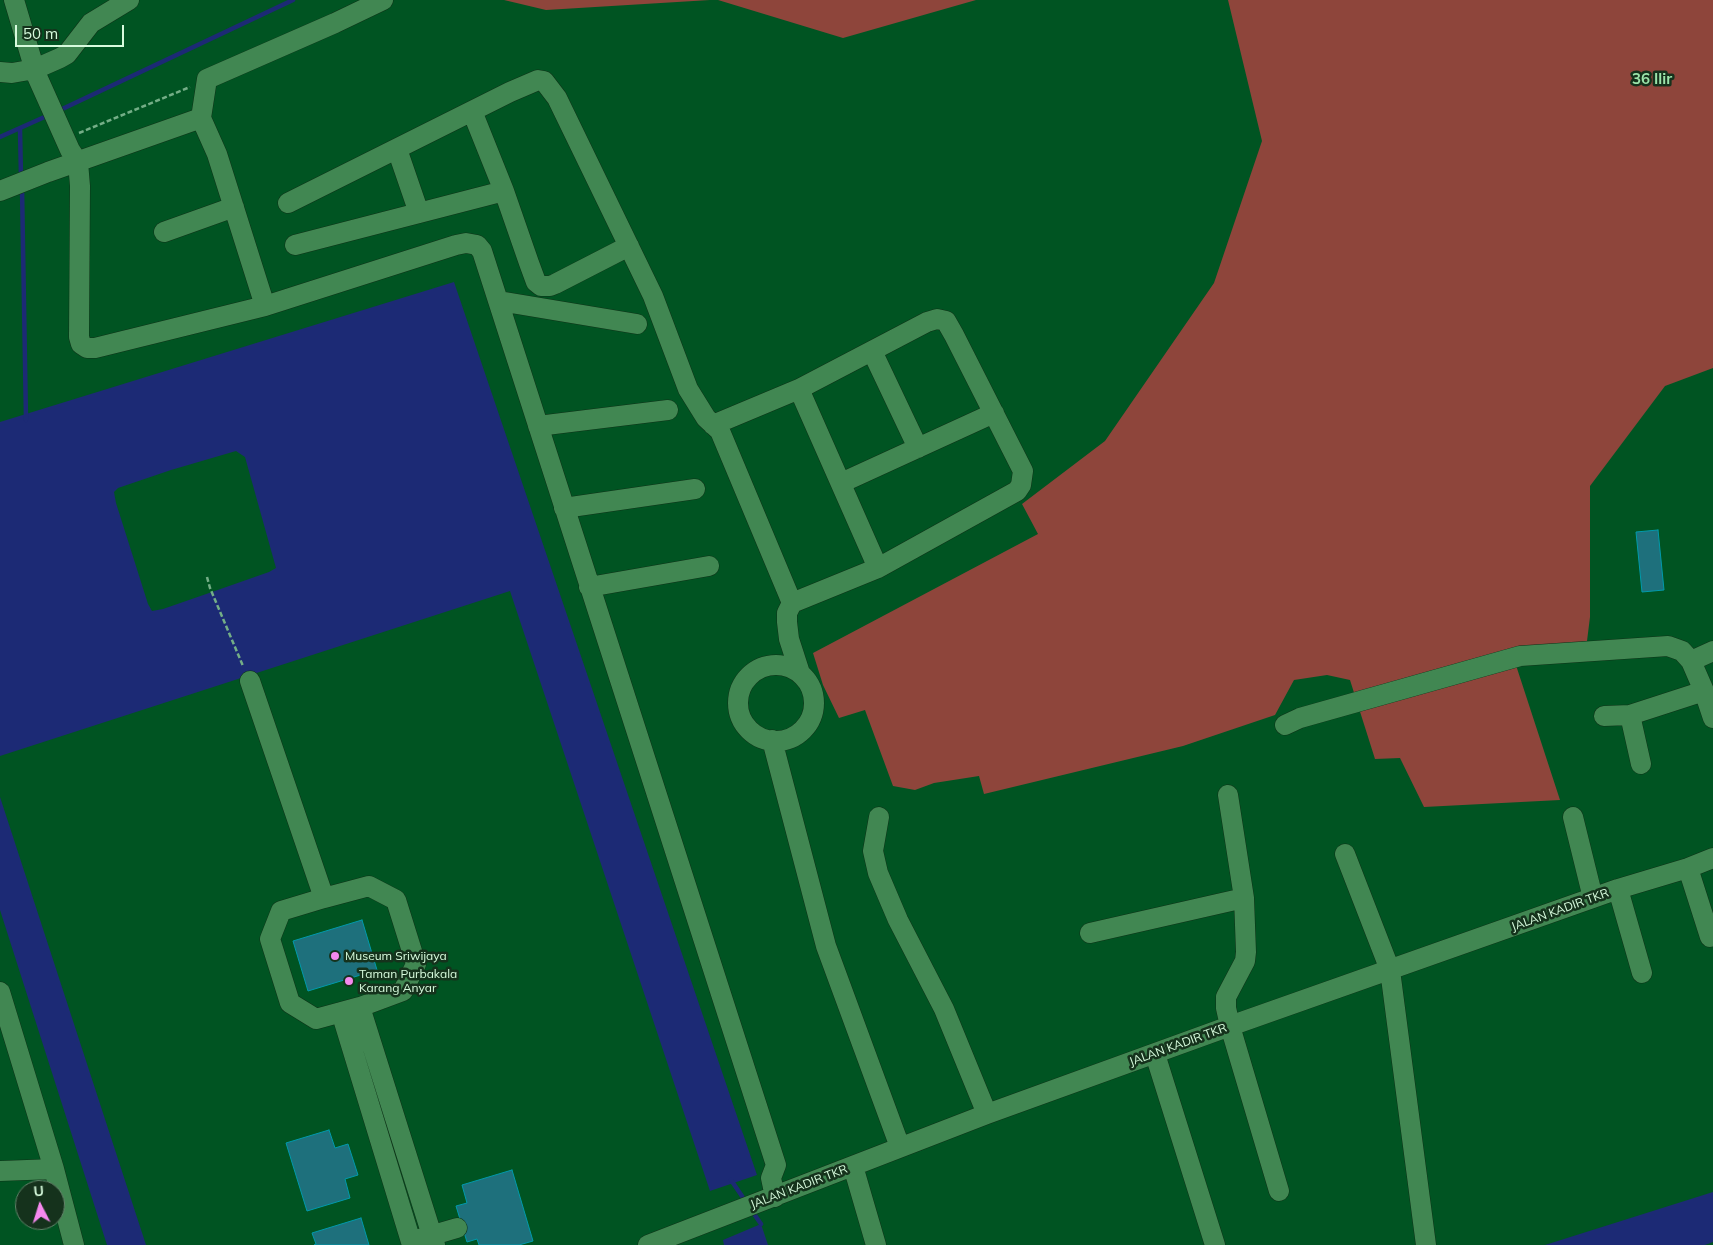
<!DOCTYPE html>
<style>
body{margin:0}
#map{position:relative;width:1713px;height:1245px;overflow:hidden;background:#005422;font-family:Mulish,sans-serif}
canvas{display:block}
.north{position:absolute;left:15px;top:1180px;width:50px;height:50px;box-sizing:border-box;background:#15321c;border:1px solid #638269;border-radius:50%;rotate:355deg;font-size:14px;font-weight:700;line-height:20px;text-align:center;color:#d7fbdd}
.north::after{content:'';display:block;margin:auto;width:18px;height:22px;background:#f589ee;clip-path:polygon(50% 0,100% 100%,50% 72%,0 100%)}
.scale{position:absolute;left:15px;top:25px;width:109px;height:22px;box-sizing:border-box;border:2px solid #d7fbdd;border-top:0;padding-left:6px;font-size:15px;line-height:18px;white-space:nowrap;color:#d7fbdd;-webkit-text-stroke:4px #15321c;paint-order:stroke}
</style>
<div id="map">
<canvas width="1713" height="1245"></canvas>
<div class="north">U</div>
<div class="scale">50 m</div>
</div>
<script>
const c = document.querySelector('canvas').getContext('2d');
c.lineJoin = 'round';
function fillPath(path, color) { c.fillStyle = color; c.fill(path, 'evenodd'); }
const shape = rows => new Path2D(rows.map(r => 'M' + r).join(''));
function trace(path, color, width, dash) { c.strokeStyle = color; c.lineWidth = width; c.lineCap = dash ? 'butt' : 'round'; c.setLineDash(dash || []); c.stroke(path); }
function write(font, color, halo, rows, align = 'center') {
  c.font = font + ' Mulish,sans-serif'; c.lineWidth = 5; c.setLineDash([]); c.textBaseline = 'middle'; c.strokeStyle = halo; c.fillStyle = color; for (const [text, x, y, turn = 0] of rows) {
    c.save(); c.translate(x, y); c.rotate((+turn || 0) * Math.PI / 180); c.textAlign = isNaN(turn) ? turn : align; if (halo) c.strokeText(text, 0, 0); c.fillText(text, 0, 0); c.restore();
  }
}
fillPath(shape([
 [504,0,710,0,546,10],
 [718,0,976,0,843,38],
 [1228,0,1713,0,1713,368,1665,386,1590,486,1590,617,1587,641,1512,653,1560,800,1424,807,1400,758,1375,759,1350,680,1327,675,1294,680,1275,715,1183,746,984,794,979,776,934,783,915,790,893,786,865,710,839,718,823,685,813,653,1038,534,1022,504,1105,441,1214,283,1262,141]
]), '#8e453b');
fillPath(shape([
 [454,282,757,1175,710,1191,510,591,0,756,0,422],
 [236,451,245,457,276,568,269,572,212,592,163,609,152,611,148,604,116,503,114,492,118,488,171,470],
 [0,797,146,1245,107,1245,0,910],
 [1713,1192,1713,1242,1705,1245,1545,1245],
 [761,1224,768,1245,724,1245,723,1240]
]), '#1c2a75');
trace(shape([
 [58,111,293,0],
 [20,129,21,177],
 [0,137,49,115],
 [22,187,26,420],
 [731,1180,746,1202],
 [752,1211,761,1224]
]), '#1c2a75', 4.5);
const building = shape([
 [1658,530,1664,590,1642,592,1636,532,1658,530],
 [362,920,377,970,308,991,293,941,362,920],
 [329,1130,335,1148,348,1144,358,1175,345,1179,350,1198,307,1211,286,1143,329,1130],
 [512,1170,533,1241,519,1245,479,1245,477,1239,467,1242,456,1206,467,1203,462,1185,512,1170],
 [361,1218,369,1245,314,1245,316,1244,312,1233,361,1218]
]);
fillPath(building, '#1e707c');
trace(building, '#019aac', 1);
const minor = shape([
 [14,0,36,74,70,150,78,162,80,186,79,337,81,344,87,348,95,348,265,306,456,245,466,243,477,245,482,251,776,1165,771,1178,775,1197],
 [0,72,12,73,35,69,60,58,67,54,91,23,129,0],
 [472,111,504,191,529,263,536,282,541,286,550,286,555,284,629,246],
 [201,118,217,154,265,306],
 [397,149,419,213],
 [0,191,48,172,201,118,207,79,335,23,383,0],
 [288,203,510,92,538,80,544,81,557,98,653,296,688,389,706,418,720,431,792,603],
 [164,232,234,207],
 [295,245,504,191],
 [499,301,637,324],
 [872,351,918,448],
 [799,389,878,568],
 [713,425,799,389,927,322,937,319,946,321,954,335,1023,471,1021,485,1017,491,878,568,792,603,787,613,787,622,789,639,800,673],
 [538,426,668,410],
 [841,483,994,413],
 [564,508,695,489],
 [589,587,709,566],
 [1691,661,1713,651],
 '738 703a38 38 0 1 1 76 0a38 38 0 1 1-76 0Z',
 [250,681,324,898,281,911,270,939,290,1003,316,1019,360,1007,435,1245],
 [1604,716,1630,715],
 [1285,725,1300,718,1520,656,1668,646,1682,651,1691,661,1704,691,1713,718],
 [772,740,826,946,900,1147],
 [1641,764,1630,715,1704,691],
 [1228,795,1244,898,1246,952,1245,961,1226,997,1226,1008,1230,1026,1279,1191],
 [879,817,873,851,878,873,898,920,944,1009,987,1114],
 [1573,817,1593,898],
 [1345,854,1390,970,1426,1245],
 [1688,868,1710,937],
 [1618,889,1642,973],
 [324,898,369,886,396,900,416,964,403,991,360,1007],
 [1090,933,1244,898],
 [0,992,54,1169,74,1245],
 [341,1012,412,1245],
 [1155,1054,1215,1245],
 [853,1166,876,1245],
 [0,1171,54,1169],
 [419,1239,457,1228],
 [648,1245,987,1114,1230,1026,1618,889,1688,868,1713,858]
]);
trace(minor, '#0e3318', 21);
trace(shape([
 [79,133,190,87],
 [207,577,210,588,243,666]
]), '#74ae87', 2.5, [5, 2.5]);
trace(minor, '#418752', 20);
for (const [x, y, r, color] of [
 [335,956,5,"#f589ee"],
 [349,981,5,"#f589ee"]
]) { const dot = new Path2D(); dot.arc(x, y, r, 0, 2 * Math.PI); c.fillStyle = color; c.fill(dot); trace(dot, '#15321c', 2); }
write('12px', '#d7fbdd', '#15321c', [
 ["JALAN KADIR TKR",1560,910,-20],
 ["JALAN KADIR TKR",1178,1045,-20],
 ["JALAN KADIR TKR",799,1187,-21]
]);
write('12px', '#d7fbdd', '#15321c', [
 ["Museum Sriwijaya",345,956],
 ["Taman Purbakala",359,974],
 ["Karang Anyar",359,988]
], 'left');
write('bold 15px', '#9ce4aa', '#15321c', [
 ["36 Ilir",1652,79]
]);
</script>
